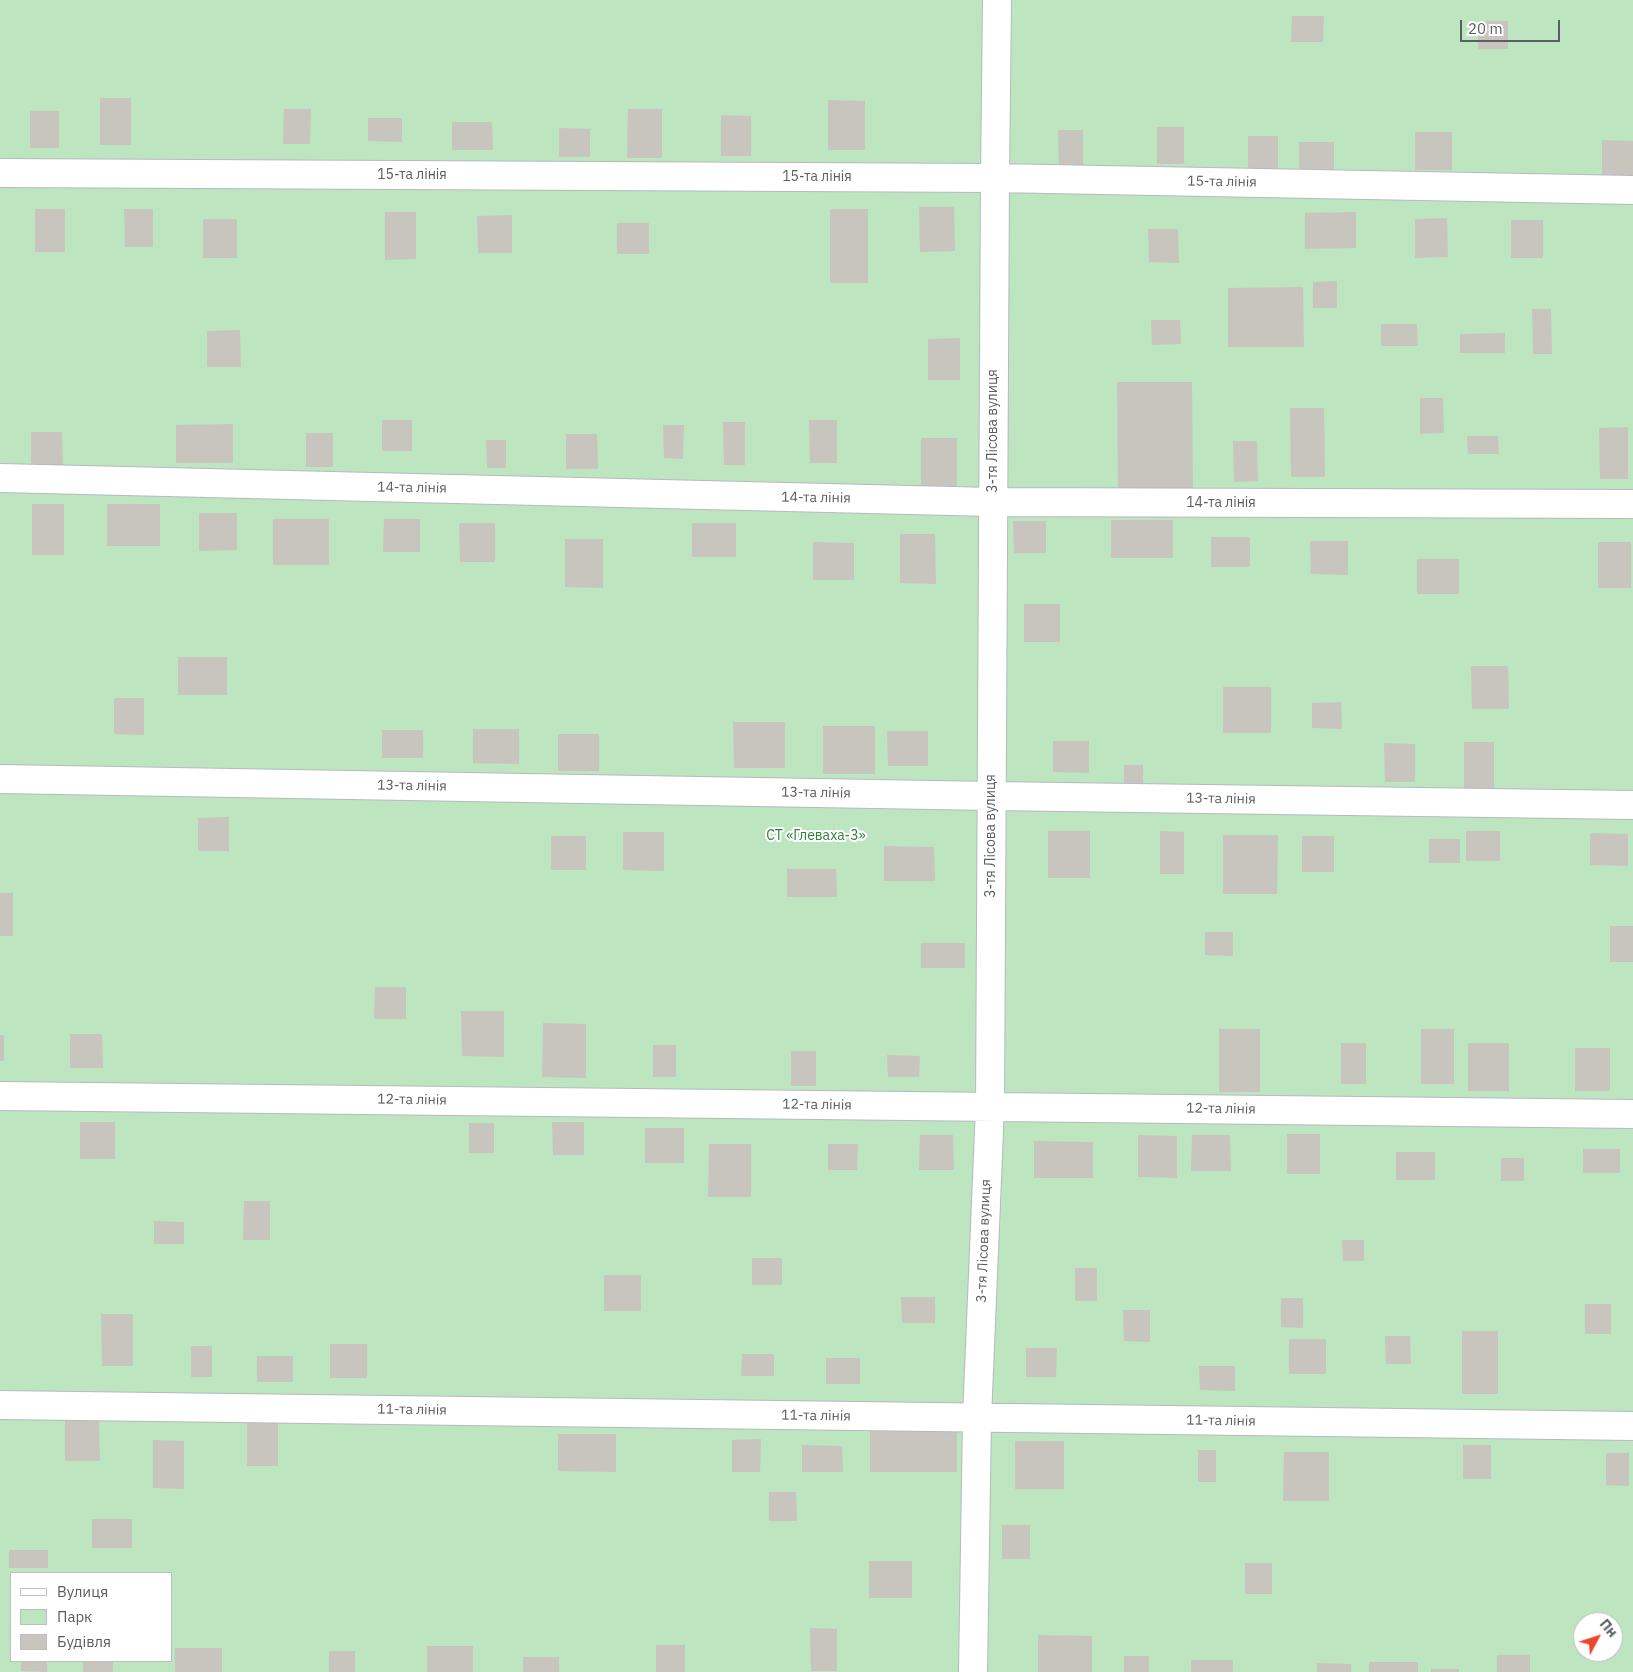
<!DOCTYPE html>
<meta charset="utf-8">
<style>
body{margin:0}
#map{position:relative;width:1633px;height:1672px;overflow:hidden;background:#edebe1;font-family:"IBM Plex Sans",sans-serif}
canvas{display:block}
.legend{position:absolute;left:10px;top:1572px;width:162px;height:90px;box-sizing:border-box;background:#fff;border:1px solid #bdbec0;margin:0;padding:6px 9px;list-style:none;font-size:15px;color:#5a5d62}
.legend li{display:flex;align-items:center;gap:10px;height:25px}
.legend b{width:25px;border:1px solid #bdbec0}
.north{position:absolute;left:1573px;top:1612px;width:50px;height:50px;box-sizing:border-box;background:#fff;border:1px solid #bdbec0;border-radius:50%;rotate:50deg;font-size:14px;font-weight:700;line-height:20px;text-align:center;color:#5a5d62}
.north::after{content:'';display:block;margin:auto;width:18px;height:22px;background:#eb4729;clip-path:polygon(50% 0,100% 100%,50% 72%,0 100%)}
.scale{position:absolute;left:1460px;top:20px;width:100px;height:22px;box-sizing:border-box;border:2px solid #5a5d62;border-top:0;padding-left:6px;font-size:15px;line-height:18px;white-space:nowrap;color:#5a5d62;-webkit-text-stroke:4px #fff;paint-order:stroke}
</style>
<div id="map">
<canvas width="1633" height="1672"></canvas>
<ul class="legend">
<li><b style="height:6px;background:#fff"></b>Вулиця</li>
<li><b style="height:14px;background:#bde5c0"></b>Парк</li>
<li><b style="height:14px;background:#c8c5be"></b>Будівля</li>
</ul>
<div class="north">Пн</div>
<div class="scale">20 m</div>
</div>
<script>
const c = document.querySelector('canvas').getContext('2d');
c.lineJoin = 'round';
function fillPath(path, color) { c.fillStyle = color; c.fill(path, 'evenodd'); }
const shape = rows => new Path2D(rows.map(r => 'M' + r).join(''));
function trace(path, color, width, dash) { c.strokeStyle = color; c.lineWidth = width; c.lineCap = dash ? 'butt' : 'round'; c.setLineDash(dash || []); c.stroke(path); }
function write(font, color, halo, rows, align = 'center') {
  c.font = font + ' "IBM Plex Sans",sans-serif'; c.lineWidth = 4; c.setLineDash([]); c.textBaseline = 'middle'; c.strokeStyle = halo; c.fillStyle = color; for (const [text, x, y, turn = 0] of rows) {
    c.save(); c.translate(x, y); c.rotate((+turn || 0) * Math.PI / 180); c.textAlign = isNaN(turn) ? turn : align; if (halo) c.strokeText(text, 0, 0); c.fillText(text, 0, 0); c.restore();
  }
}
fillPath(shape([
 [0,0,1633,0,1633,1672,0,1672],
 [11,1573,171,1573,171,1661,11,1661],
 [1583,1622,1613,1622,1613,1652,1583,1652]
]), '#bde5c0');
fillPath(shape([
 [1292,16,1324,16,1323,42,1291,42],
 [1478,21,1508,21,1508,49,1478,49],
 [100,98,131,98,131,145,100,145],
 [828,100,865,101,865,150,828,150],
 [284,109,311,109,310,144,283,144],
 [628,109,662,109,662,158,627,158],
 [30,111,59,111,59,148,30,148],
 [721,115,751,116,751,156,721,156],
 [368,118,402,118,402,142,368,141],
 [452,122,492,122,493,150,452,150],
 [1157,127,1184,127,1184,164,1157,164],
 [559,128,590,129,590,157,559,157],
 [1058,130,1083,130,1083,170,1059,169],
 [1415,132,1452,132,1452,170,1415,170],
 [1248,136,1278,136,1278,171,1248,171],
 [1602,140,1633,141,1633,176,1602,176],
 [1299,142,1334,142,1334,177,1299,177],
 [919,207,954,207,955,251,920,252],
 [35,209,65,209,65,252,35,252],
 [124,209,153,209,153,247,125,247],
 [830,209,868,209,868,283,830,283],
 [385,212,416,212,416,259,385,260],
 [1356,212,1356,248,1305,249,1305,213],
 [512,215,512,253,478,253,477,216],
 [1447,218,1448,257,1415,258,1415,219],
 [203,219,237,219,237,258,203,258],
 [1511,220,1543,220,1543,258,1511,258],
 [617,223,649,223,649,254,617,254],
 [1148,229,1178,229,1179,263,1149,262],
 [1337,281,1337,308,1313,308,1313,282],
 [1303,287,1304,347,1228,347,1228,288],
 [1532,309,1551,309,1552,354,1533,354],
 [1151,320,1180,320,1181,344,1152,345],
 [1381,324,1417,324,1418,346,1381,346],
 [240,330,241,367,207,367,207,331],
 [1505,333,1505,353,1460,353,1460,334],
 [960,338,960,380,928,380,928,339],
 [1117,382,1192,382,1193,496,1118,496],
 [1420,398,1443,398,1444,433,1420,434],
 [1290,408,1324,408,1325,477,1291,477],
 [382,420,412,420,412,451,382,451],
 [809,420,837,420,837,463,810,463],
 [723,422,745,422,745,465,724,465],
 [233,424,233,463,176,463,176,425],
 [663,425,684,425,683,459,664,458],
 [1628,427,1628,479,1600,479,1599,428],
 [31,432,62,432,63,468,31,469],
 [306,433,333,433,333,467,306,467],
 [566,434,597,434,598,469,566,469],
 [1467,436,1498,436,1499,454,1468,454],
 [921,438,957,438,957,492,921,493],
 [486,440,506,440,506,468,487,468],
 [1233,441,1257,441,1258,481,1234,482],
 [32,504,64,504,64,555,32,555],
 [107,504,160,504,160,546,107,546],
 [199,513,237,513,237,550,199,551],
 [273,519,329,519,329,565,273,565],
 [384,519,420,519,420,552,383,552],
 [1111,520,1173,520,1173,558,1111,558],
 [1013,521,1046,521,1046,553,1014,553],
 [459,523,495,523,495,562,460,562],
 [692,523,736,523,736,557,692,557],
 [900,534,935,534,936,584,900,583],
 [1211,537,1250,537,1250,567,1211,567],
 [565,539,603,539,603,588,565,587],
 [1310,541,1348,541,1348,575,1311,574],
 [813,542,854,543,854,580,813,580],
 [1598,542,1631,542,1631,588,1598,588],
 [1417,559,1459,559,1459,594,1417,594],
 [1024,604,1060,604,1060,642,1024,642],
 [178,657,227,657,227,695,178,695],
 [1471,666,1508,666,1509,709,1472,709],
 [1223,687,1271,687,1271,733,1223,733],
 [114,698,144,698,144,735,114,734],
 [1341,702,1342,729,1312,728,1312,703],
 [733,722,785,722,785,768,734,768],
 [823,726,875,726,875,774,823,774],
 [473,729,519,729,519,764,473,763],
 [382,730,423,730,423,758,382,758],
 [887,731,928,731,928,766,888,766],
 [558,734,599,734,599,771,558,771],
 [1053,741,1089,741,1089,773,1053,772],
 [1464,742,1494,742,1494,795,1464,795],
 [1384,743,1415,744,1415,782,1385,782],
 [1124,765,1143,765,1143,794,1124,794],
 [229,817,229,851,198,851,198,818],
 [1048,831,1090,831,1090,878,1048,878],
 [1160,831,1184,832,1184,874,1160,874],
 [1466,831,1500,831,1500,861,1466,861],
 [623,832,664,832,664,871,623,870],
 [1590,833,1628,834,1628,866,1590,865],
 [1223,835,1278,835,1277,894,1223,894],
 [551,836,586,836,586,870,551,870],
 [1302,836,1334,836,1334,872,1302,872],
 [1429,839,1460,839,1460,863,1429,863],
 [884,846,934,847,935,881,884,881],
 [787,869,836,869,837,897,787,897],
 [0,893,13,893,13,936,0,936],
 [1610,926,1633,926,1633,962,1610,962],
 [1205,932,1233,932,1233,956,1205,955],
 [921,943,965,943,965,968,921,968],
 [375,987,406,987,406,1019,374,1019],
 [461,1011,504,1011,504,1057,462,1056],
 [543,1023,586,1024,586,1078,542,1077],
 [1219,1029,1260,1029,1260,1092,1219,1092],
 [1421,1029,1454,1029,1454,1084,1421,1084],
 [70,1034,102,1034,103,1068,70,1068],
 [0,1035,4,1035,4,1061,0,1061],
 [1341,1043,1366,1043,1366,1084,1341,1084],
 [1468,1043,1509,1043,1509,1091,1468,1091],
 [653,1045,676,1045,676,1077,653,1077],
 [1575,1048,1610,1048,1610,1091,1575,1091],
 [791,1051,816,1051,816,1086,791,1086],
 [887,1055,920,1056,919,1077,888,1077],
 [80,1122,115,1122,115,1159,80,1159],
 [552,1122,584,1122,584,1155,553,1155],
 [469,1123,494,1123,494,1153,469,1153],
 [645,1128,684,1128,684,1163,645,1163],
 [1287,1134,1320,1134,1320,1174,1287,1174],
 [920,1135,953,1135,954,1170,919,1170],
 [1138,1135,1177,1136,1177,1178,1138,1177],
 [1192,1135,1230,1135,1231,1171,1191,1171],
 [1034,1141,1093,1142,1093,1178,1034,1178],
 [709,1144,751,1144,751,1197,708,1197],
 [828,1144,858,1144,857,1170,828,1170],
 [1583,1149,1620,1149,1620,1173,1583,1173],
 [1396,1152,1435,1152,1435,1180,1396,1180],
 [1501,1158,1524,1158,1524,1181,1501,1181],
 [244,1201,270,1201,270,1240,243,1240],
 [154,1221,184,1222,184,1244,154,1244],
 [1342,1240,1364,1240,1364,1261,1343,1261],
 [752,1258,782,1258,782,1285,752,1285],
 [1075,1268,1097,1268,1097,1301,1075,1301],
 [604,1275,641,1275,641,1311,604,1311],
 [901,1297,935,1297,935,1323,902,1323],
 [1281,1298,1303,1298,1303,1328,1281,1327],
 [1585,1304,1611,1304,1611,1334,1585,1334],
 [1123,1310,1150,1310,1150,1342,1124,1341],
 [101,1314,133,1314,133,1366,102,1366],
 [1462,1331,1498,1331,1498,1394,1462,1394],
 [1385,1336,1410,1336,1411,1364,1386,1364],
 [1289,1339,1326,1339,1326,1374,1289,1374],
 [330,1344,367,1344,367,1378,330,1378],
 [191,1346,212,1346,212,1377,191,1377],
 [1026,1348,1057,1348,1056,1377,1026,1377],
 [742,1354,774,1354,774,1376,741,1376],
 [257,1356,293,1356,293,1382,257,1382],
 [826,1358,860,1358,860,1384,826,1384],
 [1199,1366,1235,1366,1235,1391,1200,1390],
 [65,1421,99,1421,100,1461,65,1461],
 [247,1421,278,1421,278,1466,247,1466],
 [870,1424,957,1424,957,1472,870,1472],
 [558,1434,616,1434,616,1472,558,1471],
 [761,1439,760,1472,732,1472,732,1440],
 [153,1440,184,1441,184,1489,153,1488],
 [1015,1441,1064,1441,1064,1489,1015,1489],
 [802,1445,842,1446,843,1472,802,1472],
 [1463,1445,1491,1445,1491,1479,1463,1479],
 [1198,1450,1216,1450,1216,1482,1198,1482],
 [1284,1452,1329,1452,1329,1501,1283,1501],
 [1606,1453,1629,1453,1629,1486,1606,1485],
 [769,1492,796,1492,797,1521,769,1521],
 [92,1519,132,1519,132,1548,92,1548],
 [1002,1525,1030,1525,1030,1559,1002,1559],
 [9,1550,48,1550,48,1568,9,1568],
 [869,1561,912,1561,912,1598,869,1598],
 [1245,1563,1272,1563,1272,1594,1245,1594],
 [810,1628,837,1629,837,1671,811,1671],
 [1038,1635,1092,1636,1092,1672,1038,1672],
 [656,1645,685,1645,685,1672,656,1672],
 [427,1646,473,1646,473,1672,427,1672],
 [175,1648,222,1648,222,1672,175,1672],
 [329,1651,355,1651,355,1672,329,1672],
 [1497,1655,1530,1655,1530,1672,1497,1672],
 [1124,1656,1149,1656,1149,1672,1124,1672],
 [523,1657,559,1657,559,1672,523,1672],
 [1191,1660,1233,1660,1233,1672,1191,1672],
 [21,1661,47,1661,47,1672,21,1671],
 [83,1661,113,1661,113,1672,83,1672],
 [1369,1662,1418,1662,1418,1672,1369,1672],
 [1317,1663,1351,1664,1351,1672,1317,1672],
 [1431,1669,1459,1669,1459,1672,1431,1672]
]), '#c8c5be');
const minor = shape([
 [0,173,995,178,1633,190],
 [0,478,993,502,1633,504],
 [0,779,991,796,1633,805],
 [0,1096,1633,1114],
 [0,1405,1633,1426],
 [973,1672,977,1418,990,1107,995,178,997,0]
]);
trace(minor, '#b7b9be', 30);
trace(minor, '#fff', 28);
write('14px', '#5a5d62', '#fff', [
 ["15-та лінія",412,175],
 ["15-та лінія",817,177],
 ["15-та лінія",1222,182,1],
 ["3-тя Лісова вулиця",993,431,-90],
 ["14-та лінія",412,488,1],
 ["14-та лінія",816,498,1],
 ["14-та лінія",1221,503],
 ["13-та лінія",412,786,1],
 ["13-та лінія",816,793,1],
 ["13-та лінія",1221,799,1],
 ["3-тя Лісова вулиця",991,836,-90],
 ["12-та лінія",412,1100,1],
 ["12-та лінія",817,1105,1],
 ["12-та лінія",1221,1109,1],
 ["3-тя Лісова вулиця",984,1241,-88],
 ["11-та лінія",412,1410,1],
 ["11-та лінія",816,1416,1],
 ["11-та лінія",1221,1421,1]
]);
write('14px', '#32813c', '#fff', [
 ["СТ «Глеваха-3»",816,836]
]);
</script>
